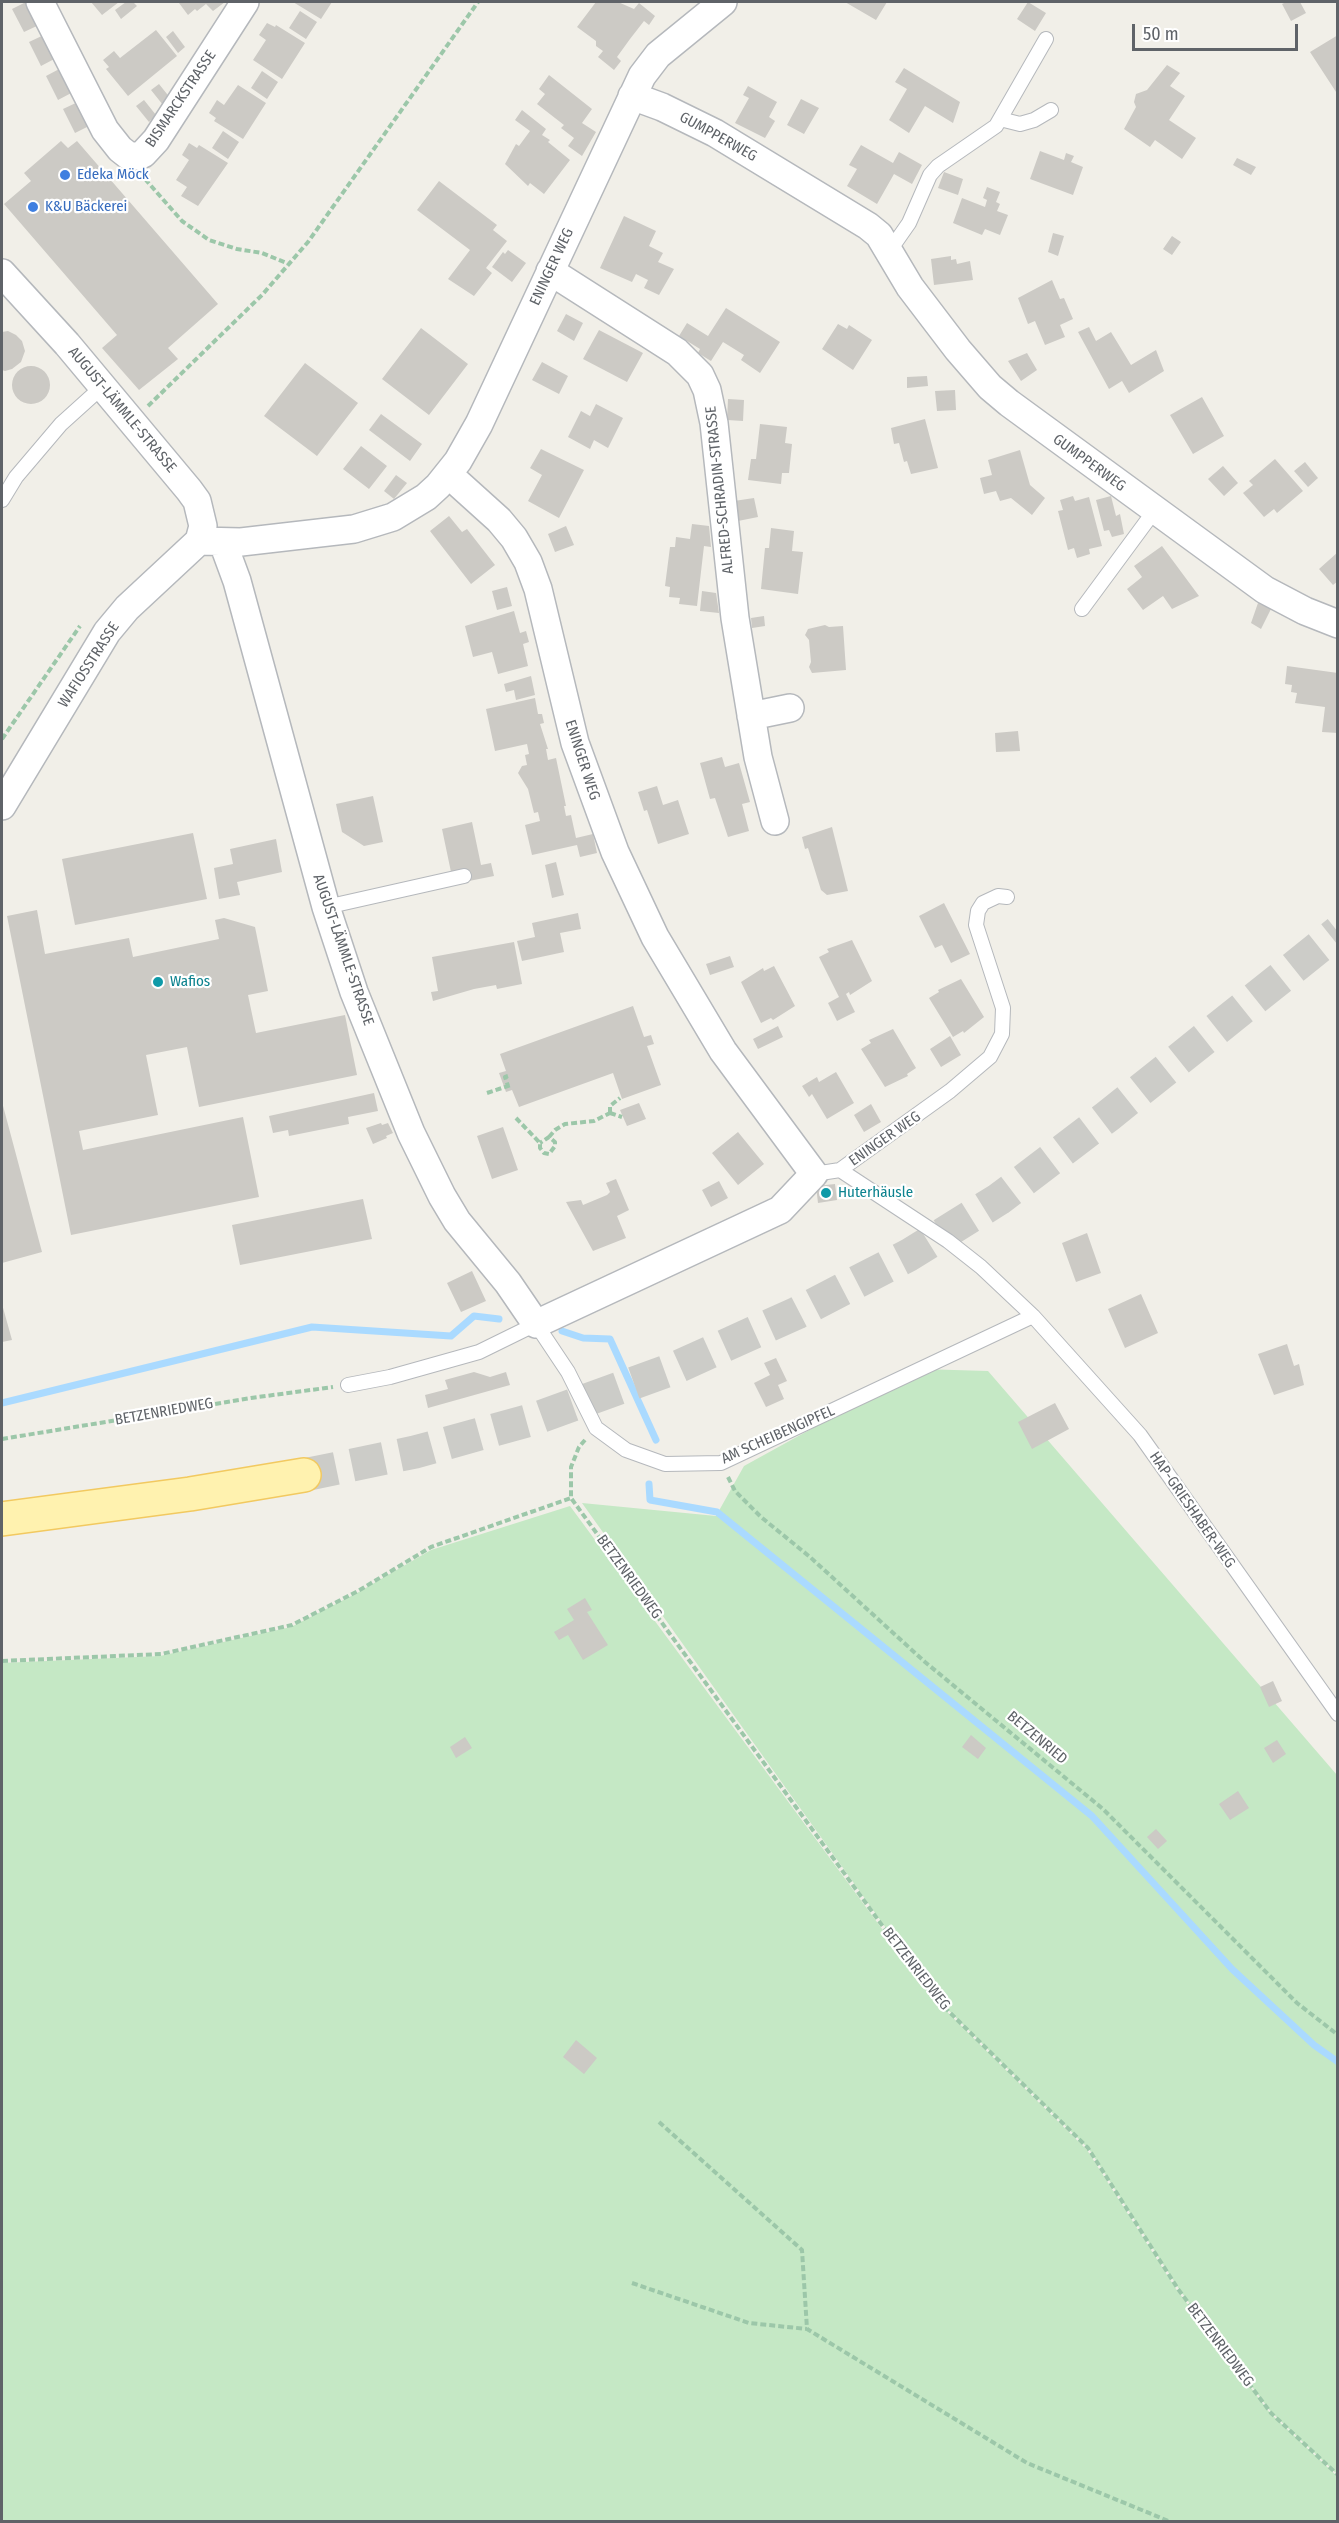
<!DOCTYPE html>
<meta charset="utf-8">
<style>
body{margin:0}
#map{position:relative;width:1339px;height:2523px;overflow:hidden;background:#f1efe8;font-family:"Fira Sans Condensed",sans-serif}
canvas{display:block}
.frame{position:absolute;inset:0;border:3px solid #5f6368;pointer-events:none}
.scale{position:absolute;left:1132px;top:24px;width:166px;height:27px;box-sizing:border-box;border:3px solid #5f6368;border-top:0;padding-left:8px;font-size:18px;line-height:21px;white-space:nowrap;color:#5f6368;-webkit-text-stroke:4px #fff;paint-order:stroke}
</style>
<div id="map">
<canvas width="1339" height="2523"></canvas>
<div class="frame"></div>
<div class="scale">50 m</div>
</div>
<script>
const c = document.querySelector('canvas').getContext('2d');
c.lineJoin = 'round';
function fillPath(path, color) { c.fillStyle = color; c.fill(path, 'evenodd'); }
const shape = rows => new Path2D(rows.map(r => 'M' + r).join(''));
function trace(path, color, width, dash) { c.strokeStyle = color; c.lineWidth = width; c.lineCap = dash ? 'butt' : 'round'; c.setLineDash(dash || []); c.stroke(path); }
function write(font, color, halo, rows, align = 'center') {
  c.font = font + ' "Fira Sans Condensed",sans-serif'; c.lineWidth = 4.5; c.setLineDash([]); c.textBaseline = 'middle'; c.strokeStyle = halo; c.fillStyle = color; for (const [text, x, y, turn = 0] of rows) {
    c.save(); c.translate(x, y); c.rotate((+turn || 0) * Math.PI / 180); c.textAlign = isNaN(turn) ? turn : align; if (halo) c.strokeText(text, 0, 0); c.fillText(text, 0, 0); c.restore();
  }
}
fillPath(shape([
 [920,1369,988,1371,1337,1775,1337,2474,1271,2412,1179,2289,1089,2149,936,1998,582,1503,716,1516,744,1466],
 [570,1506,933,1998,1087,2150,1176,2289,1270,2413,1338,2477,1337,2522,2,2522,2,1663,160,1656,291,1627,357,1593,431,1550]
]), '#c5e8c5');
trace(shape([
 [562,1331,583,1338,610,1339,656,1440],
 [2,1403,312,1327,451,1336,474,1316,499,1319],
 [649,1484,650,1500,717,1512,1092,1816,1232,1969,1314,2045,1338,2062]
]), '#aadaff', 7);
fillPath(shape([
 [26,2,30,2,41,24,24,32,12,9],
 [91,2,119,2,102,15],
 [126,2,133,2,137,6,121,19,115,10],
 [181,2,225,2,213,11,206,4,197,11,195,9,188,15,179,3],
 [293,2,332,2,321,19],
 [596,2,618,2,634,9,639,3,655,16,649,25,644,21,630,39,617,57,621,61,614,70,598,57,603,51,596,46,596,41,577,27],
 [845,2,887,2,876,20],
 [1028,2,1046,13,1035,31,1017,19],
 [1286,2,1300,2,1306,13,1291,21,1282,4],
 [300,11,317,22,306,39,289,28],
 [267,23,275,27,276,25,305,43,282,79,253,60,266,40,259,35],
 [156,30,177,56,128,96,106,69,109,67,103,60,114,51,120,58],
 [173,31,185,47,178,53,166,37],
 [46,34,58,57,41,66,29,42],
 [1338,35,1338,95,1310,52],
 [1167,65,1180,73,1170,86,1185,96,1169,120,1196,138,1182,159,1155,140,1150,147,1124,129,1136,107,1134,102,1136,94,1147,90],
 [63,67,75,91,58,100,46,76],
 [904,68,960,102,953,123,925,106,909,133,889,120,907,89,895,82],
 [262,71,278,82,267,99,251,88],
 [549,75,592,109,582,123,596,132,582,156,568,146,574,138,561,128,564,125,537,104,545,94,539,89],
 [159,84,171,99,163,105,151,90],
 [238,85,266,103,243,139,214,121,216,118,209,113,217,100,224,105],
 [748,86,777,102,769,117,775,121,765,138,735,123,749,98,743,95],
 [801,99,819,108,804,134,787,125],
 [144,100,156,115,149,122,136,106],
 [80,101,91,125,75,133,63,109],
 [522,110,546,129,542,135,550,140,548,142,570,160,544,194,530,183,528,186,505,164,516,144,519,146,530,131,515,120],
 [223,131,239,142,228,159,212,148],
 [61,141,68,148,77,141,218,304,168,348,178,359,139,390,102,348,117,335,4,204,31,181,24,173],
 [189,143,197,148,199,145,228,163,198,206,181,196,187,187,176,180,189,160,182,155],
 [861,145,893,163,899,152,922,165,912,184,894,174,877,204,847,186,857,169,849,165],
 [1040,151,1064,160,1066,153,1074,156,1071,162,1083,167,1073,195,1030,179],
 [1237,158,1256,167,1251,175,1233,165],
 [944,172,963,179,958,195,938,188],
 [439,181,497,225,493,230,507,241,486,268,492,273,474,296,448,279,470,250,417,210],
 [987,187,1000,192,996,202,1000,204,997,211,1008,215,1000,235,985,229,982,235,953,223,962,198,985,207,987,200,983,198],
 [624,216,656,231,649,246,663,253,658,262,674,269,659,295,644,288,648,280,636,274,632,282,600,268],
 [1053,233,1064,236,1058,256,1048,252],
 [1172,236,1181,242,1172,255,1163,249],
 [508,250,526,263,512,282,492,267,503,252,505,254],
 [951,256,951,260,956,259,957,264,970,261,973,280,934,285,931,259],
 [1052,280,1060,299,1064,298,1073,319,1060,325,1065,337,1045,345,1035,321,1028,324,1018,298],
 [726,308,780,342,760,373,741,360,744,355,723,342,711,361,698,353,700,349,679,336,687,323,708,336],
 [566,314,583,323,574,341,557,331],
 [838,324,847,329,849,325,872,340,853,370,822,349],
 [1089,327,1096,341,1111,332,1131,365,1156,350,1164,371,1129,393,1122,381,1109,389,1078,332],
 [421,328,468,364,429,415,382,379],
 [599,330,643,353,627,382,583,359],
 [8,331,16,335,22,341,25,351,21,362,12,369,5,371,2,370,2,332],
 [1027,353,1037,370,1021,381,1008,361],
 [542,362,568,376,559,394,532,380],
 [305,363,358,403,317,456,264,416],
 '12 385a19 19 0 1 1 38 0a19 19 0 1 1-38 0Z',
 [927,376,928,386,907,388,907,377],
 [955,390,956,410,937,411,935,391],
 [1202,397,1224,436,1193,454,1170,415],
 [728,399,744,400,743,421,727,420],
 [596,404,623,418,608,448,594,440,590,449,568,437,581,411,590,416],
 [381,414,422,444,410,461,369,430],
 [925,419,938,468,911,474,907,461,904,462,899,443,894,444,891,428],
 [760,424,787,427,785,443,792,444,789,473,782,473,781,484,748,480,751,459,756,459],
 [361,446,387,466,369,489,343,469],
 [541,449,584,470,559,518,528,501,542,475,530,468],
 [1020,450,1030,485,1045,498,1032,515,1011,498,1000,501,996,491,984,494,980,478,992,475,988,460],
 [1275,459,1303,491,1277,513,1274,509,1264,517,1243,493,1253,485,1249,481],
 [1305,462,1318,478,1308,487,1294,471],
 [1223,466,1238,483,1224,496,1208,479],
 [396,475,407,483,394,499,384,491],
 [1073,496,1075,501,1089,497,1102,546,1089,549,1090,554,1077,558,1074,548,1068,550,1058,511,1063,510,1060,500],
 [1111,496,1116,516,1120,514,1124,534,1112,537,1109,530,1104,531,1096,500],
 [754,498,758,517,738,521,734,501],
 [449,516,462,532,467,529,495,565,471,584,430,531],
 [692,524,709,526,711,547,704,546,697,606,679,604,680,598,669,597,670,587,665,586,670,547,675,547,676,537,690,539],
 [566,526,574,545,555,552,548,534],
 [771,528,794,531,792,551,803,552,798,594,761,589,765,548,769,548],
 [1162,546,1199,596,1172,609,1163,596,1143,610,1127,589,1142,577,1134,566],
 [1338,552,1338,581,1333,585,1319,569],
 [507,587,512,606,497,610,492,591],
 [702,591,716,593,719,613,700,611],
 [1258,603,1271,609,1261,629,1251,623],
 [514,611,520,633,526,631,529,642,523,644,528,666,498,674,492,652,473,657,465,626],
 [764,616,765,626,752,628,751,618],
 [825,625,829,627,843,626,846,670,812,673,809,667,811,662,809,640,805,635,808,629],
 [1287,666,1338,673,1338,733,1322,732,1325,707,1295,703,1297,693,1291,692,1292,685,1285,684],
 [531,676,535,695,516,700,514,690,506,692,504,684],
 [535,698,538,714,542,714,544,723,540,724,548,749,546,749,548,760,556,758,566,806,564,806,566,816,571,815,576,838,593,834,597,853,580,857,577,845,532,855,525,825,540,821,538,812,534,813,528,789,518,773,522,766,527,765,525,755,529,754,527,744,495,751,486,709],
 [1018,731,1020,751,996,752,995,733],
 [722,757,725,767,739,763,750,802,742,804,749,831,728,837,715,798,710,799,700,763],
 [657,786,663,805,678,800,689,834,658,844,647,810,644,811,638,792],
 [373,796,383,842,364,846,342,832,336,804],
 [472,822,481,865,491,863,494,876,469,881,466,869,451,872,442,829],
 [832,827,848,891,827,895,821,890,808,848,805,849,802,837],
 [193,833,207,899,75,925,62,859],
 [276,839,282,872,237,882,240,895,219,899,214,868,233,864,230,849],
 [556,862,564,895,552,898,545,865],
 [944,903,970,954,951,963,942,945,935,948,919,916],
 [37,910,45,954,129,938,133,957,219,939,215,920,224,918,255,927,268,991,248,995,256,1033,345,1015,357,1075,199,1107,187,1047,146,1055,158,1115,79,1131,83,1150,243,1117,259,1197,71,1235,7,916],
 [578,913,581,929,560,933,564,952,522,961,517,941,535,937,532,923],
 [852,940,872,981,850,995,849,992,846,994,855,1012,837,1021,828,1003,839,997,819,957,829,952,827,949],
 [514,942,522,984,497,989,496,985,474,989,433,1001,431,992,438,991,432,957],
 [730,956,734,967,710,975,706,964],
 [774,966,795,1006,773,1020,771,1018,761,1023,741,982,763,968,764,971],
 [961,979,984,1017,964,1033,963,1031,953,1037,929,998,939,992,938,990],
 [633,1006,644,1037,651,1035,654,1044,647,1046,661,1085,622,1099,613,1073,519,1107,512,1090,506,1092,499,1073,506,1071,500,1054],
 [778,1026,783,1037,758,1049,753,1039],
 [893,1029,916,1068,907,1074,908,1076,885,1087,861,1049,871,1043,869,1040],
 [950,1036,961,1055,941,1067,930,1049],
 [836,1072,854,1103,827,1119,812,1094,809,1097,802,1086,817,1077,819,1082],
 [374,1093,378,1111,348,1117,349,1124,289,1136,288,1130,273,1133,269,1116],
 [2,1102,42,1252,2,1263],
 [639,1103,646,1119,627,1126,620,1110],
 [871,1104,881,1122,864,1132,854,1115],
 [381,1123,382,1125,388,1123,393,1133,386,1136,387,1138,373,1144,366,1128],
 [503,1127,518,1170,492,1179,477,1136],
 [738,1132,764,1164,738,1185,712,1153],
 [616,1179,629,1210,617,1216,626,1238,593,1251,566,1202,581,1200,583,1205,607,1195,610,1192,606,1183],
 [719,1181,728,1198,711,1207,702,1190],
 [835,1184,837,1200,818,1203,816,1186],
 [363,1199,372,1239,240,1265,232,1225],
 [1087,1233,1101,1273,1076,1282,1062,1243],
 [472,1271,486,1301,461,1312,447,1283],
 [1141,1294,1158,1333,1125,1348,1108,1309],
 [2,1304,12,1340,2,1342],
 [1287,1344,1294,1366,1299,1364,1304,1385,1274,1395,1258,1354],
 [776,1358,787,1381,778,1385,784,1399,766,1407,754,1383,770,1375,764,1363],
 [474,1372,490,1377,506,1372,510,1385,428,1408,425,1395,448,1389,445,1380],
 [1055,1403,1069,1429,1032,1449,1018,1422],
 [585,1598,592,1610,587,1612,608,1645,583,1660,568,1635,559,1640,554,1632,574,1620,567,1609],
 [1273,1681,1282,1701,1269,1707,1260,1687],
 [971,1735,986,1748,978,1759,962,1747],
 [465,1737,472,1748,456,1758,450,1747],
 [1277,1740,1286,1754,1273,1763,1264,1748],
 [1238,1791,1249,1808,1230,1820,1219,1804],
 [1156,1829,1167,1841,1158,1849,1147,1837],
 [576,2040,597,2058,584,2074,563,2057]
]), '#cccac5');
trace(shape([
 [304,1475,415,1452,534,1419,675,1368,797,1313,909,1255,999,1199,1108,1116,1338,932]
]), '#ccccc8', 33, [33, 16]);
const lane = shape([
 [1000,119,1020,124,1034,120,1051,110],
 [887,249,895,243,909,223,930,175,938,166,996,126,1046,39],
 [2,500,16,477,61,424,102,387],
 [1082,609,1155,510],
 [326,907,464,876],
 [840,1170,948,1241,981,1267,1033,1316,1140,1435,1338,1714],
 [814,1174,840,1170,950,1091,990,1057,1002,1034,1003,1008,976,925,978,911,983,903,998,896,1007,897],
 [348,1385,390,1377,479,1352,536,1324,568,1372,596,1428,626,1450,665,1464,721,1463,1033,1316]
]);
const street = shape([
 [40,2,105,130,120,149,129,156,137,156,143,154,156,140,245,2],
 [632,96,662,107,715,133,868,226,879,235,910,287,958,350,990,387,1009,403,1265,590,1305,611,1338,624],
 [550,271,677,352,700,375,707,390,714,423,735,618,758,757,775,821],
 [2,273,67,344,189,490,197,501,203,526,199,541,127,608,107,632,2,806],
 [199,541,241,542,354,529,393,517,426,497,438,486,458,461,479,424,642,76,658,55,723,2],
 [223,543,237,581,326,907,354,992,411,1133,442,1196,457,1221,508,1283,536,1324,780,1210,814,1174,723,1051,655,937,615,852,575,743,538,589,528,562,514,538,499,520,448,474],
 [751,716,790,708]
]);
const primary = shape([
 [2,1519,190,1494,304,1475]
]);
trace(lane, '#b5b8bc', 16);
trace(street, '#b5b8bc', 30);
trace(primary, '#f2c960', 36);
trace(shape([
 [145,179,182,221,209,240,237,249,262,253,289,264],
 [148,406,262,295,308,242,478,2],
 [2,739,80,626],
 [508,1076,505,1077,508,1086],
 [487,1093,511,1085],
 [610,1113,610,1106,620,1098],
 [610,1113,622,1117],
 [516,1118,540,1143,540,1148,544,1153,549,1154,555,1146,555,1142,549,1137,540,1143],
 [549,1137,555,1130,565,1124,594,1121,610,1113],
 [2,1439,251,1398,333,1387],
 [585,1440,579,1447,571,1467,571,1498,935,1998,1088,2148,1178,2289,1271,2413,1338,2475],
 [728,1477,735,1491,761,1517,810,1557,925,1662,1103,1809,1297,2003,1338,2035],
 [2,1661,161,1654,292,1625,358,1591,431,1547,571,1498],
 [659,2122,802,2250,807,2329,1027,2463,1171,2522],
 [632,2283,749,2323,807,2329]
]), '#9cc7a9', 4, [6, 3]);
trace(lane, '#fff', 14);
trace(street, '#fff', 27);
trace(primary, '#fff2af', 33);
for (const [x, y, r, color] of [
 [65,175,6,"#3f7fe0"],
 [33,207,6,"#3f7fe0"],
 [158,982,6,"#0f9aa8"],
 [826,1193,6,"#0f9aa8"]
]) { const dot = new Path2D(); dot.arc(x, y, r, 0, 2 * Math.PI); c.fillStyle = color; c.fill(dot); trace(dot, '#fff', 2); }
write('15px', '#5f6368', '#fff', [
 ["BISMARCKSTRASSE",181,99,-56],
 ["GUMPPERWEG",718,137,29],
 ["ENINGER WEG",552,267,-65],
 ["AUGUST-LÄMMLE-STRASSE",122,410,50],
 ["GUMPPERWEG",1089,463,36],
 ["ALFRED-SCHRADIN-STRASSE",720,490,-96],
 ["WAFIOSSTRASSE",89,665,-57],
 ["ENINGER WEG",582,760,72],
 ["AUGUST-LÄMMLE-STRASSE",343,950,71],
 ["ENINGER WEG",885,1139,-35],
 ["BETZENRIEDWEG",164,1412,-10],
 ["AM SCHEIBENGIPFEL",778,1435,-24],
 ["HAP-GRIESHABER-WEG",1192,1510,55],
 ["BETZENRIEDWEG",629,1577,54],
 ["BETZENRIED",1037,1738,40],
 ["BETZENRIEDWEG",916,1969,52],
 ["BETZENRIEDWEG",1220,2345,53]
]);
write('15px', '#366cbe', '#fff', [
 ["Edeka Möck",77,175],
 ["K&U Bäckerei",45,207]
], 'left');
write('15px', '#0d838f', '#fff', [
 ["Wafios",170,982],
 ["Huterhäusle",838,1193]
], 'left');
</script>
